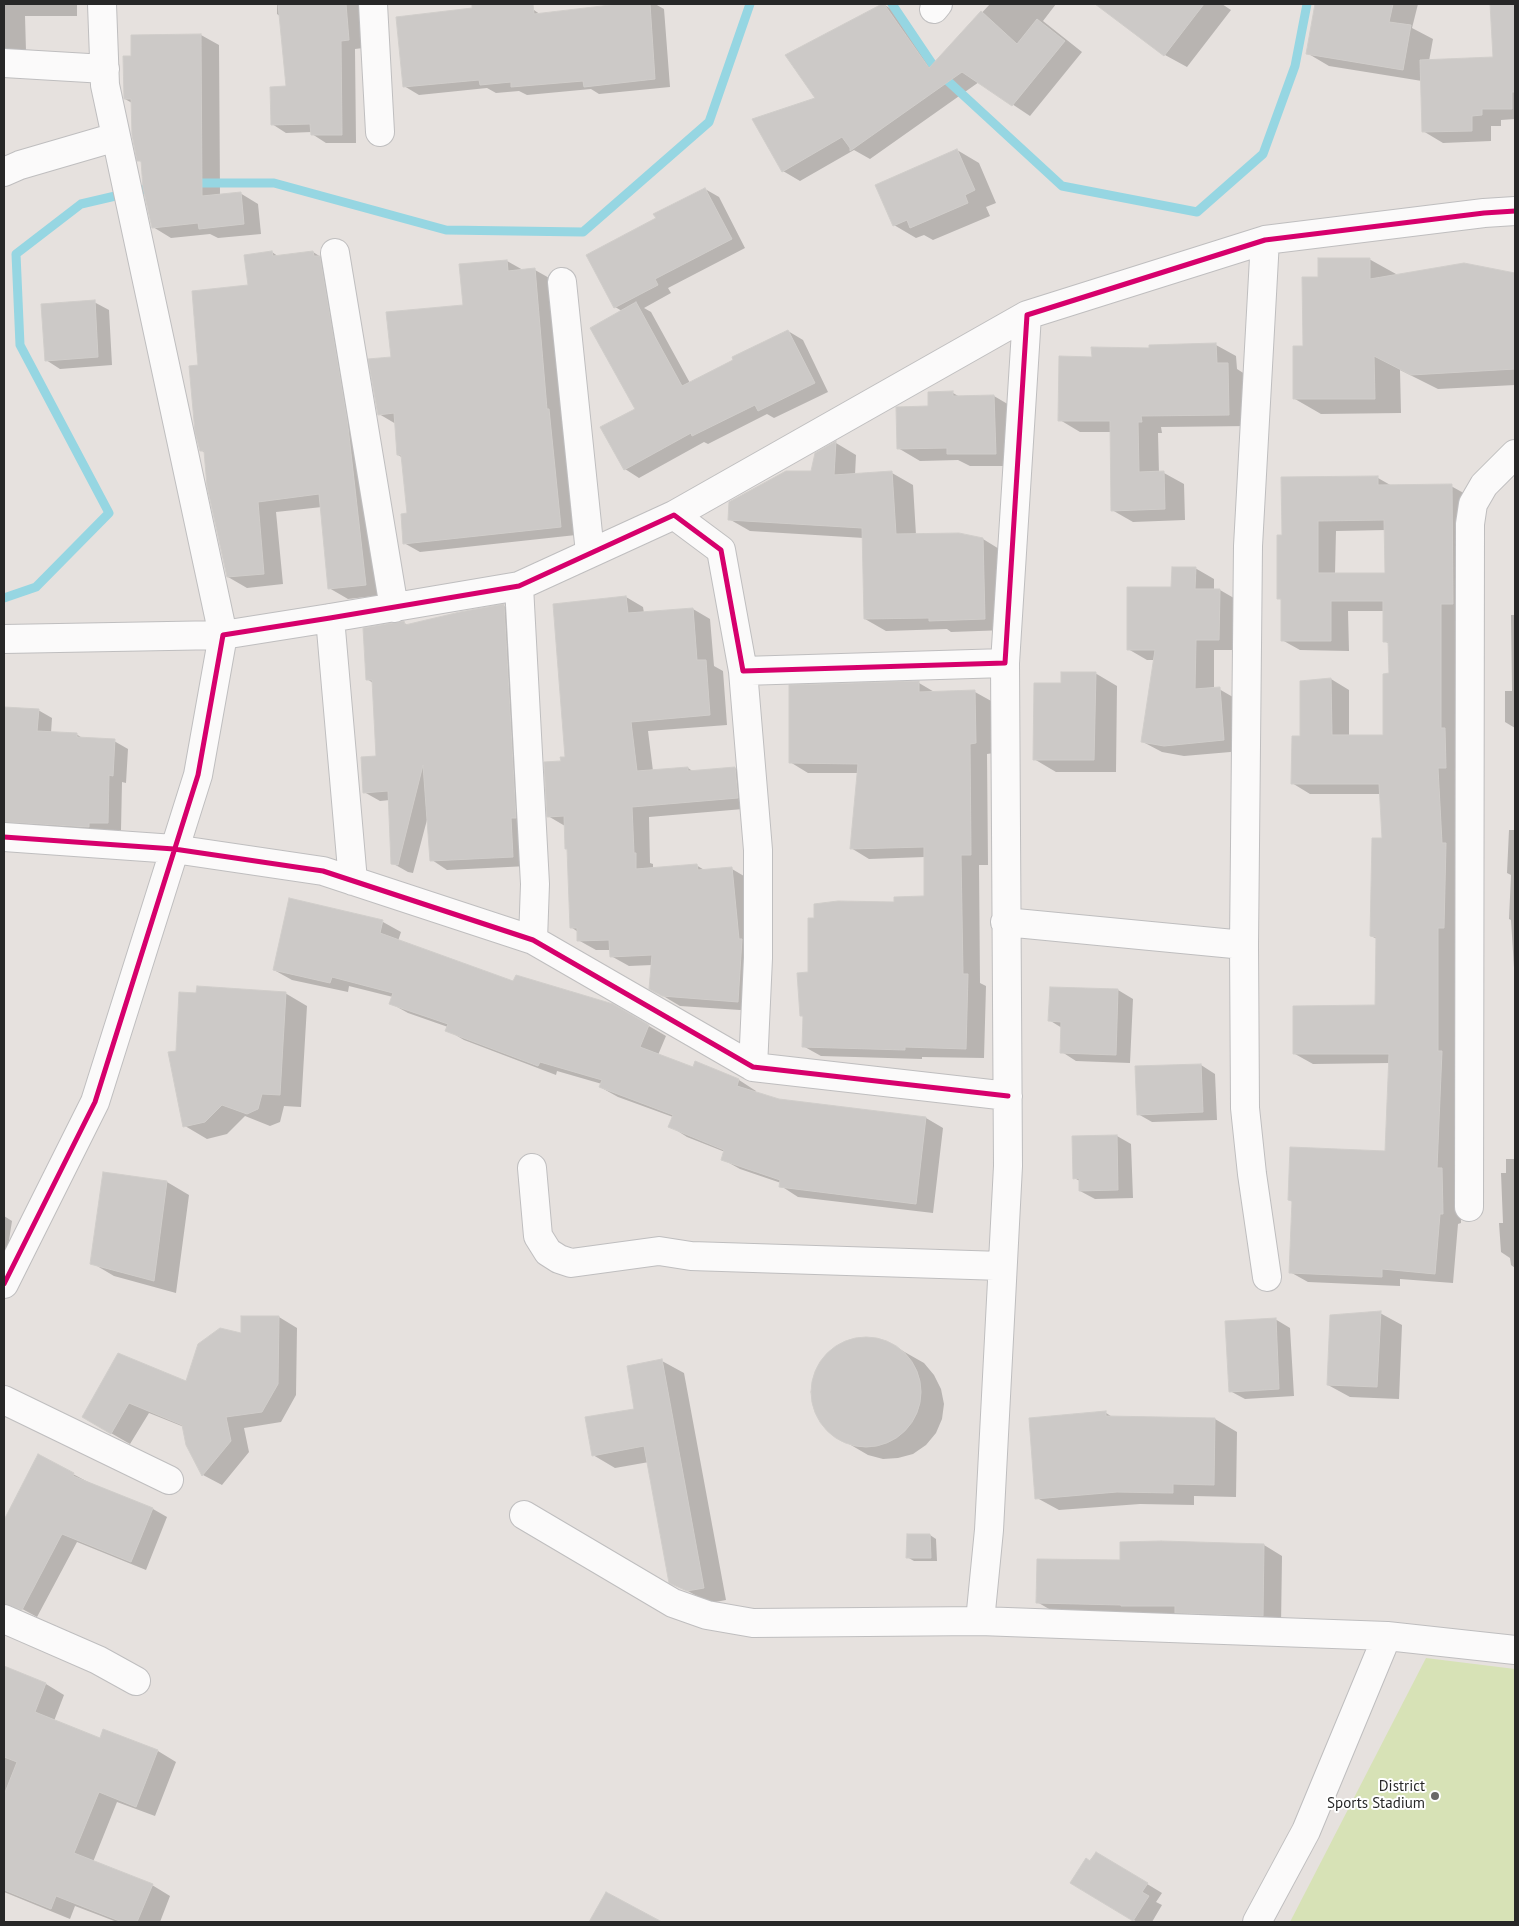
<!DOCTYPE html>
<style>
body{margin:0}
#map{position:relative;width:1519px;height:1926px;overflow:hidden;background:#e6e1de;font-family:"PT Sans",sans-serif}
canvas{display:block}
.frame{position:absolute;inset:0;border:5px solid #272727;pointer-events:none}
</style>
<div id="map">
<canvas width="1519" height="1926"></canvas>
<div class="frame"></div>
</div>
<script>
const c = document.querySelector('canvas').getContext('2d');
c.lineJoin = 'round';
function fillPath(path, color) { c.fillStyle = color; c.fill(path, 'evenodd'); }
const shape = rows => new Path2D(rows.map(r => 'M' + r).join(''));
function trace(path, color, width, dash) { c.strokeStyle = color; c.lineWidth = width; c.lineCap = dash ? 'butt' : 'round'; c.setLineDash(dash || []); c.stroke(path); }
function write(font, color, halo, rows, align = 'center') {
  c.font = font + ' "PT Sans",sans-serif'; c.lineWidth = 4; c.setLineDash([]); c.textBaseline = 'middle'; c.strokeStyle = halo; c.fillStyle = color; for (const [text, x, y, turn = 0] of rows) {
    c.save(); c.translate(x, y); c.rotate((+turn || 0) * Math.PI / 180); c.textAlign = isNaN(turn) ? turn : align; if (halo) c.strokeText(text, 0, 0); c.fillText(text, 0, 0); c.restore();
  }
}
fillPath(shape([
 [1426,1658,1515,1669,1515,1922,1290,1922]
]), '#d7e2b6');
fillPath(shape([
 [4,4,92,4,77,5,77,16,25,16,26,51,4,52],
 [277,4,375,4,363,48,355,49,356,143,326,143,312,134,312,132,286,133,272,124,288,88,280,16,277,14],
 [621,4,655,4,664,9,670,87,599,94,591,89,527,95,519,91,496,93,487,88,419,95,404,86,534,10,541,15],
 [883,4,901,15,935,63,990,4,1056,4,1043,21,1082,52,1030,116,979,82,870,159,854,150,800,181,783,171,817,99],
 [1125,4,1222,4,1231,10,1187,67,1165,55,1115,17],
 [1316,4,1418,4,1412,28,1433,39,1429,61,1495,58,1492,4,1515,4,1515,119,1501,120,1501,126,1491,126,1491,141,1443,143,1423,131,1422,81,1329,66,1307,53],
 [201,35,219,45,220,195,240,193,258,204,261,234,218,238,210,234,171,238,153,227,142,162,138,160,132,103,125,99,133,57,133,36],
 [957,150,979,163,996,203,986,207,990,216,933,240,924,235,916,238,894,225],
 [705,189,719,197,745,248,668,288,671,293,644,308,651,312,690,383,788,331,803,340,828,392,774,418,767,414,708,444,704,442,639,478,625,469,636,409,622,311,615,307,657,219],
 [272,252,279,257,313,252,332,264,384,595,348,599,329,588,322,507,276,512,283,584,247,588,228,577,205,453,201,450,200,366,249,286],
 [1369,259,1396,274,1396,276,1464,264,1515,274,1515,385,1438,389,1400,370,1401,413,1321,414,1295,399,1319,278],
 [507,261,523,270,535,270,551,279,562,418,565,419,576,535,420,552,404,543,409,514,403,458,398,455,396,424,379,414,392,358,464,306],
 [94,302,109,310,112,365,60,369,46,360],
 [1216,345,1236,356,1237,369,1248,376,1249,426,1161,427,1162,433,1158,433,1159,473,1164,473,1184,484,1185,520,1133,522,1112,510,1111,432,1080,432,1060,420,1093,358,1150,349],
 [953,393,960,397,994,396,1016,409,1017,466,970,466,958,460,920,461,898,448,929,408],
 [836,443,856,455,855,475,892,473,913,485,916,535,983,539,1004,552,1006,630,951,632,947,629,886,631,865,619,864,538,750,531,729,519,812,472],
 [1378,478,1392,486,1451,486,1469,496,1463,778,1455,778,1462,938,1455,937,1456,1061,1460,1063,1455,1177,1460,1180,1461,1223,1458,1224,1453,1283,1400,1279,1400,1286,1308,1282,1290,1272,1293,1202,1289,1200,1386,1152,1390,1063,1313,1064,1295,1054,1377,1006,1377,939,1371,936,1383,839,1381,794,1310,794,1292,783,1301,737,1302,682,1331,679,1349,690,1349,736,1384,736,1391,675,1390,644,1384,641,1384,611,1348,611,1349,651,1300,650,1282,640,1282,600,1278,598,1283,536],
 [1386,530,1386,574,1335,574,1336,531],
 [1195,568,1214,579,1214,590,1220,590,1239,601,1238,650,1214,650,1214,689,1219,689,1238,700,1242,751,1184,756,1162,752,1143,742,1155,660,1147,660,1128,649,1172,588],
 [626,597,643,607,644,613,693,609,710,619,714,666,723,671,727,725,648,731,653,771,688,768,694,772,735,768,752,778,755,808,649,817,650,863,653,864,653,869,696,865,706,871,732,869,749,879,755,1011,680,1006,650,988,652,965,629,966,611,956,611,950,596,950,578,940,578,932,571,927,568,850,565,826,548,816,562,762,567,758],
 [504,606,520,615,528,866,447,870,432,860,428,816,413,873,408,872,392,863,390,800,380,801,364,792,377,757,373,683,367,679,404,623,408,625,460,613],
 [1511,615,1515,615,1515,728,1505,722,1505,691,1512,691],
 [1095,673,1117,686,1116,772,1056,772,1034,759,1062,685],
 [919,683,936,693,975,692,993,702,994,753,987,754,988,865,979,865,980,983,986,986,984,1058,922,1057,922,1059,821,1056,803,1046,804,1017,802,1016,809,973,896,903,925,897,925,857,869,859,851,848,859,773,808,773,790,762],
 [4,708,38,710,52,718,51,733,76,734,84,739,114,741,128,749,126,783,122,782,121,830,103,830,102,835,4,831],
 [1509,830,1515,830,1515,984,1511,920,1509,919,1511,875,1507,873],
 [290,899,383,922,401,932,398,941,514,983,613,1005,666,1036,658,1055,693,1068,696,1063,739,1080,756,1091,755,1093,779,1100,926,1118,943,1128,933,1213,798,1197,781,1186,781,1183,740,1169,722,1159,725,1152,687,1137,670,1126,673,1117,618,1097,600,1087,602,1084,557,1071,556,1075,464,1040,447,1030,448,1027,408,1013,390,1003,393,997,349,986,348,992,292,980,274,970],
 [1118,990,1133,999,1130,1063,1076,1061,1062,1052,1062,1028,1049,1020],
 [285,993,307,1006,301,1107,284,1106,280,1122,270,1126,245,1116,227,1134,207,1139,185,1126,177,1052],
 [1201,1065,1215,1074,1217,1120,1152,1122,1138,1114],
 [1117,1136,1131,1144,1133,1198,1095,1199,1080,1191,1080,1181,1074,1178],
 [1506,1159,1515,1159,1515,1268,1511,1265,1510,1258,1501,1252,1499,1223,1503,1223,1501,1173,1506,1173],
 [104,1173,167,1182,189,1195,176,1293,114,1276,92,1263],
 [4,1216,12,1221,7,1253,4,1252],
 [1380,1313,1402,1325,1399,1399,1350,1397,1328,1385],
 [279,1317,297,1328,296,1395,281,1422,244,1428,249,1452,222,1485,203,1475,187,1445,184,1427,149,1413,130,1444,83,1417,187,1382,242,1334],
 [1275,1319,1290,1328,1294,1396,1245,1399,1230,1391],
 [873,1338,887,1342,924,1363,934,1375,941,1389,944,1404,942,1419,936,1433,926,1445,913,1454,898,1458,883,1459,868,1455,832,1434,821,1422,814,1409,812,1394,814,1378,820,1364,830,1352,843,1344,857,1339],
 [662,1361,684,1373,726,1600,710,1603,671,1582,649,1462,615,1468,593,1455,636,1410],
 [1106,1413,1114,1418,1215,1419,1237,1432,1236,1497,1194,1496,1194,1505,1140,1504,1059,1510,1037,1498],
 [39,1456,88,1482,153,1509,167,1517,146,1570,77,1542,37,1617,4,1599,4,1523],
 [930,1535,936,1539,937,1561,914,1561,907,1557],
 [1264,1545,1282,1556,1281,1626,1056,1613,1037,1602,1122,1561],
 [4,1667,46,1684,64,1695,54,1721,100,1739,104,1730,158,1751,176,1762,155,1816,117,1802,93,1862,152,1885,170,1896,160,1922,117,1922,75,1906,70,1919,4,1892],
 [1096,1853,1162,1893,1156,1902,1162,1905,1152,1922,1137,1922,1072,1882],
 [606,1894,659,1922,591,1922]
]), '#0003');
trace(shape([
 [892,4,937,71,1062,186,1197,212,1263,154,1295,66,1307,4],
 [192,183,274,183,446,230,583,232,709,122,750,4],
 [4,598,36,587,109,513,20,345,16,254,81,204,154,187]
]), '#96d6e2', 9);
const building = shape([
 [278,4,346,4,349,40,341,41,342,135,311,135,310,124,271,125,270,87,286,86,278,4],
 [472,4,533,4,534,14,619,4,650,4,655,79,584,87,583,81,511,87,511,82,480,85,479,80,403,87,396,17,472,8,472,4],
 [882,4,884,4,929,68,981,11,1017,44,1037,19,1065,41,1012,106,962,72,850,151,850,148,842,137,782,172,752,119,815,98,785,55,882,4],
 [1095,4,1204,4,1164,56,1095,4],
 [1315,4,1393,4,1389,22,1411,25,1403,70,1306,54,1315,4],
 [1490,4,1515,4,1515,92,1512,92,1512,109,1482,109,1482,115,1472,116,1472,131,1422,132,1420,60,1493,57,1490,4],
 [201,34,202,196,241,192,244,224,199,229,198,223,152,228,143,188,141,161,137,161,132,135,131,99,124,99,123,56,131,56,131,35,201,34],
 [957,149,975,190,965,195,968,203,910,228,907,220,893,226,875,185,957,149],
 [705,188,732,239,655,279,658,285,614,308,586,255,656,218,653,214,705,188],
 [272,251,273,256,313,251,314,256,320,256,347,418,366,585,328,589,319,494,258,502,264,574,227,577,207,486,204,451,200,451,195,432,189,366,198,365,192,291,248,285,244,255,272,251],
 [1318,258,1370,258,1370,279,1464,263,1515,273,1515,369,1411,375,1374,356,1375,399,1293,399,1293,346,1303,346,1302,277,1318,277,1318,258],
 [507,260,508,271,535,268,547,409,549,409,561,527,403,544,401,514,407,513,401,455,397,455,394,413,378,415,368,359,391,357,386,312,463,305,459,264,507,260],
 [95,300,98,357,45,361,41,304,95,300],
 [636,302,682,386,733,360,732,357,788,330,815,383,758,411,755,405,692,436,691,433,624,470,600,427,635,409,590,328,636,302],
 [1216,343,1217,363,1228,363,1229,415,1141,416,1142,422,1138,422,1139,472,1164,471,1165,509,1111,511,1110,421,1058,421,1059,356,1092,357,1091,347,1149,348,1149,345,1216,343],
 [953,391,953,396,994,395,996,454,947,454,947,448,897,449,896,407,928,406,928,392,953,391],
 [836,441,834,475,892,471,896,534,959,533,983,538,985,619,929,621,929,618,864,619,862,528,728,520,729,502,786,471,811,471,815,453,836,441],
 [1378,476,1378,485,1452,484,1453,604,1441,604,1441,728,1445,728,1446,768,1438,768,1442,843,1446,843,1444,928,1438,928,1438,1051,1442,1051,1437,1168,1442,1168,1443,1214,1440,1214,1435,1274,1382,1269,1382,1277,1289,1273,1292,1201,1288,1200,1290,1147,1385,1151,1389,1054,1293,1054,1293,1006,1375,1005,1376,937,1370,936,1372,838,1382,838,1379,784,1291,784,1292,736,1300,736,1300,681,1331,678,1332,735,1383,735,1383,674,1389,673,1388,642,1383,642,1383,601,1331,601,1331,641,1281,641,1281,599,1277,599,1277,535,1282,535,1281,477,1378,476],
 [1384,520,1385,573,1318,573,1318,521,1384,520],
 [1172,567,1196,567,1195,589,1220,589,1219,640,1196,640,1195,689,1220,687,1224,740,1164,746,1141,742,1155,650,1127,650,1127,587,1171,587,1172,567],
 [626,596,628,613,693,608,697,660,706,660,710,715,631,722,637,771,688,767,688,771,735,767,738,798,632,807,634,853,636,853,636,869,697,864,698,870,732,867,739,939,742,939,738,1002,662,996,649,989,652,955,610,957,609,940,577,941,577,928,570,928,567,849,565,849,564,816,547,817,544,762,561,761,560,757,565,757,553,604,626,596],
 [504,604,516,818,511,818,513,857,430,861,423,765,398,865,391,864,388,791,363,793,361,757,376,756,372,680,366,680,363,628,404,621,405,625,460,612,504,604],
 [1061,672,1096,672,1094,760,1033,760,1034,683,1061,683,1061,672],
 [919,681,919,692,975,690,976,743,970,744,971,855,961,855,963,974,968,974,966,1049,905,1047,905,1050,802,1047,803,1016,800,1016,797,973,808,972,808,918,814,918,814,904,838,901,894,902,894,897,924,896,924,847,850,849,858,764,789,763,789,685,919,681],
 [4,707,39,709,37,731,77,733,77,737,115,739,113,776,109,775,108,823,89,823,89,827,4,822,4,707],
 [289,898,383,920,380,933,513,981,516,975,613,1004,649,1025,640,1047,693,1067,695,1061,739,1079,737,1086,779,1099,926,1117,916,1204,779,1187,780,1180,721,1160,724,1150,668,1127,673,1115,599,1087,602,1080,540,1062,538,1066,445,1031,448,1024,389,1004,393,993,332,977,330,983,273,970,289,898],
 [197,986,286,992,280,1095,262,1094,258,1109,247,1114,222,1105,205,1122,183,1127,168,1052,176,1051,179,992,196,993,197,986],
 [1050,987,1118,989,1116,1055,1060,1053,1061,1022,1048,1021,1050,987],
 [1201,1064,1203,1112,1137,1115,1135,1066,1201,1064],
 [1117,1135,1118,1190,1079,1191,1079,1178,1073,1179,1072,1136,1117,1135],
 [103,1172,167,1181,154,1281,90,1264,103,1172],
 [1381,1311,1377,1387,1327,1385,1330,1315,1381,1311],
 [241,1316,279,1316,278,1384,262,1412,226,1417,231,1441,202,1476,186,1445,182,1425,129,1403,111,1434,82,1417,118,1353,186,1381,198,1344,220,1328,241,1333,241,1316],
 [1276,1318,1279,1389,1229,1392,1225,1321,1276,1318],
 '811 1392a55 55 0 1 1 110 0a55 55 0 1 1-110 0Z',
 [662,1359,704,1588,687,1591,669,1583,644,1446,592,1456,585,1417,634,1409,627,1366,662,1359],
 [1106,1411,1106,1416,1215,1418,1214,1485,1173,1484,1173,1493,1117,1492,1035,1499,1029,1418,1106,1411],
 [38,1454,74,1473,73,1476,153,1508,131,1562,62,1534,22,1610,4,1604,4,1520,38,1454],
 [907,1534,930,1534,931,1558,906,1558,907,1534],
 [1161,1541,1264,1544,1263,1616,1175,1613,1175,1606,1121,1606,1121,1605,1036,1603,1037,1559,1120,1560,1120,1542,1161,1541],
 [4,1666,46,1683,35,1712,100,1738,103,1729,158,1750,136,1807,99,1792,74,1853,153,1884,137,1922,122,1922,56,1896,51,1909,4,1890,4,1795,17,1762,4,1757,4,1666],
 [1096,1852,1148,1883,1142,1892,1149,1896,1133,1921,1070,1883,1086,1858,1090,1861,1096,1852],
 [606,1892,662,1922,589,1922,606,1892]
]);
fillPath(building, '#ccc9c7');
trace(building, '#d0cdca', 1);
const minor = shape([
 [373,4,380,132],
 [934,9,938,4],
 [4,63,105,69],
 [4,172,20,165,116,137],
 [1265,240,1248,546,1244,945,1245,1108,1252,1174,1267,1277],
 [335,253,394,608],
 [562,282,590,553],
 [674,515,1027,315],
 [519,586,535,884,533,940],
 [330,618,353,881],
 [4,639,223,635,105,85,102,4],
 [743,671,758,850,758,958,753,1067],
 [4,837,174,849,323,871,533,940,753,1067,1008,1096],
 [1005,922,1244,945],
 [532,1168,538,1236,548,1252,559,1259,571,1263,659,1251,691,1256,1002,1266],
 [1469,1207,1470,524,1473,504,1484,485,1515,454],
 [4,1284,95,1102,198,775,223,635,330,618,519,586,674,515,721,550,743,671,1005,663,1027,315,1265,240,1484,213,1515,211],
 [4,1400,169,1480],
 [524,1515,673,1603,707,1615,753,1623,980,1621,1387,1636],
 [4,1619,98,1660,136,1681],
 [980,1621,989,1530,1008,1166,1005,663],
 [1257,1922,1306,1831,1387,1636,1515,1650]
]);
trace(minor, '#bfbebf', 30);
trace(minor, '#fbfafa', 28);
trace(shape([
 [4,837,174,849,323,871,533,940,753,1067,1008,1096],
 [4,1284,95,1102,198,775,223,635,330,618,519,586,674,515,721,550,743,671,1005,663,1027,315,1265,240,1484,213,1515,211]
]), '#d6006c', 5);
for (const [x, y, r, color] of [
 [1435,1796,5,"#6a6867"]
]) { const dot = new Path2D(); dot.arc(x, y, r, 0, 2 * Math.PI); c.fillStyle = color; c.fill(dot); trace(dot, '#fff', 2); }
write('15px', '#272727', '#fff', [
 ["District",1425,1787],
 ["Sports Stadium",1425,1804]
], 'right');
</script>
